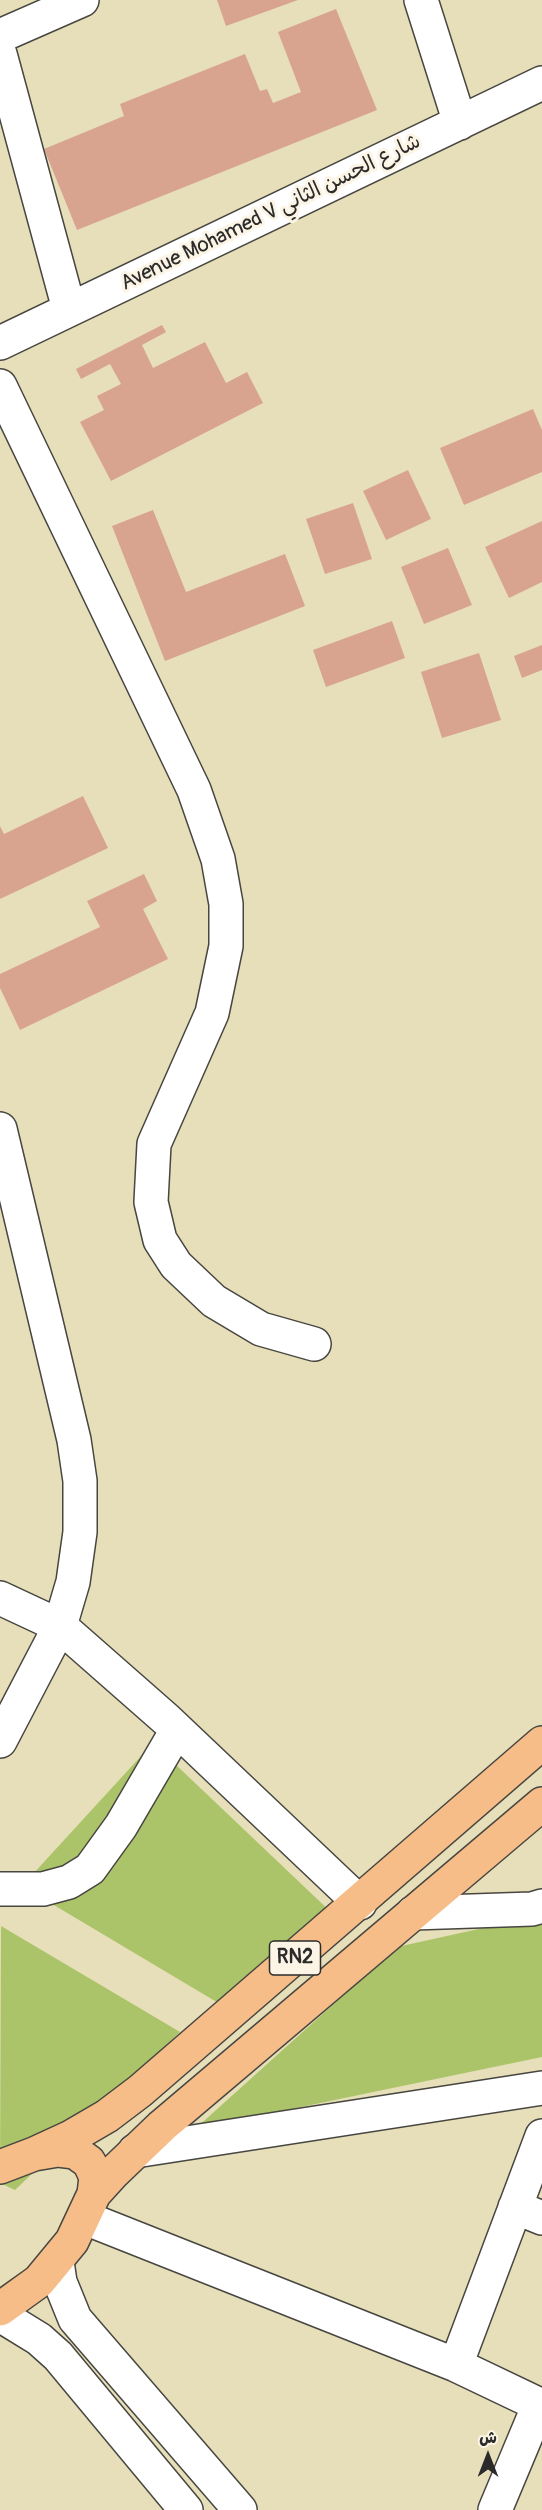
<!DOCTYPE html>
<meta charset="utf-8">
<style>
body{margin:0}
#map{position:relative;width:542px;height:2510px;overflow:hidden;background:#e6dfba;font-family:Pangolin,"Playpen Sans Arabic",sans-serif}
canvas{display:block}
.north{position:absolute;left:458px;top:2426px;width:60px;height:60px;-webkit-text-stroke:4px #fcf5e5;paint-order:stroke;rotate:0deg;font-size:16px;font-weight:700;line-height:24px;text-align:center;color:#2b2b2b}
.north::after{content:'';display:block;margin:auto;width:21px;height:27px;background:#2b2b2b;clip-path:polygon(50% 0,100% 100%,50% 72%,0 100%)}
</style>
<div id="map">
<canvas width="542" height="2510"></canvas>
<div class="north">ش</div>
</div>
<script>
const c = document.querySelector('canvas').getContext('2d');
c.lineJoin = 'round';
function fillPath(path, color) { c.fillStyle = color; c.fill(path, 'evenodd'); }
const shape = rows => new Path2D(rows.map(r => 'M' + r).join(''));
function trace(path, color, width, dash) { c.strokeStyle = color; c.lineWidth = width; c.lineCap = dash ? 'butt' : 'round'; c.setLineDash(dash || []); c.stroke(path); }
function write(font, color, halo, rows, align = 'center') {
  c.font = font + ' Pangolin,"Playpen Sans Arabic",sans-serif'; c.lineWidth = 6; c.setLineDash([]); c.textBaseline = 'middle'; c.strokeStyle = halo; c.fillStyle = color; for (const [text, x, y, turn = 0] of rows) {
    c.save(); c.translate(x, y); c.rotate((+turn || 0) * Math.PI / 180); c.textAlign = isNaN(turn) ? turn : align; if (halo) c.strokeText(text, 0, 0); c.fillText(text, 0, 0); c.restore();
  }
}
fillPath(shape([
 [153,1743,335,1916,220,2004,22,1886],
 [542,1915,542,2057,195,2129,397,1947],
 [1,1926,180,2032,15,2190,0,2183]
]), '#abc469');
fillPath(shape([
 [217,0,298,0,226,26],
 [336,9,377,110,77,230,44,149,124,116,120,104,245,54,260,91,267,89,273,103,301,92,278,32],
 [162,325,166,332,142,345,153,368,205,342,226,383,247,372,263,403,111,481,80,422,104,410,97,396,121,384,110,364,81,379,76,369],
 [533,409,542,430,542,472,464,505,440,448],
 [408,470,431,519,386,540,363,491],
 [353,503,372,559,325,574,306,519],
 [153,510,186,592,285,554,305,606,165,661,112,526],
 [542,521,542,582,509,598,485,547],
 [448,548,472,605,424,624,401,567],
 [392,621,405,658,326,687,313,650],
 [542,645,542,670,522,678,514,656],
 [479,653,501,720,442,738,421,672],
 [83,796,108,848,0,899,0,826,4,834],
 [144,874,157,901,143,909,168,959,20,1030,0,988,0,974,100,927,87,901]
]), '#d9a48f');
const minor = shape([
 [421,0,460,123],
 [0,36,82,0],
 [0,54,69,309],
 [0,343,542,83],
 [0,386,194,790,218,859,226,904,226,946,212,1013,154,1144,151,1202,160,1240,176,1265,214,1301,261,1329,314,1344],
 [0,1129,74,1440,80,1481,80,1532,73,1582,60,1626,0,1741],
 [0,1598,60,1626,167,1720,360,1903],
 [0,1889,43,1889,69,1882,90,1869,121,1826,177,1730],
 [413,1913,532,1909,542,1906],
 [135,2151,542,2088],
 [515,2207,542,2218],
 [85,2218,456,2365,542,2406],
 [57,2262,60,2282,75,2319,240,2510],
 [0,2315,39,2339,58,2356,186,2510],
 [456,2365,542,2136],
 [495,2510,539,2405]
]);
const highway = shape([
 [34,2154,71,2137,107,2116,140,2091,542,1743],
 [0,2167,34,2154,58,2150,75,2152,89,2162,96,2177,94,2194,72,2241,39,2281,0,2309],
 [94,2194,114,2172,162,2126,542,1804]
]);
trace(minor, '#474640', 36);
trace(highway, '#474640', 36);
trace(minor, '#fff', 33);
trace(highway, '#f7bd88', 33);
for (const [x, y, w] of [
 [295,1958,51]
]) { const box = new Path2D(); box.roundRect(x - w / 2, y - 17, w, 34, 4.5); c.fillStyle = '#fcf5e5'; c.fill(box); trace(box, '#2b2b2b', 1.5); }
write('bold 20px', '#2b2b2b', null, [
 ["RN2",295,1958]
]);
write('21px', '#2b2b2b', '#fcf5e5', [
 ["Avenue Mohamed V شارع الحسن الثاني",271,213,-26]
]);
</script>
